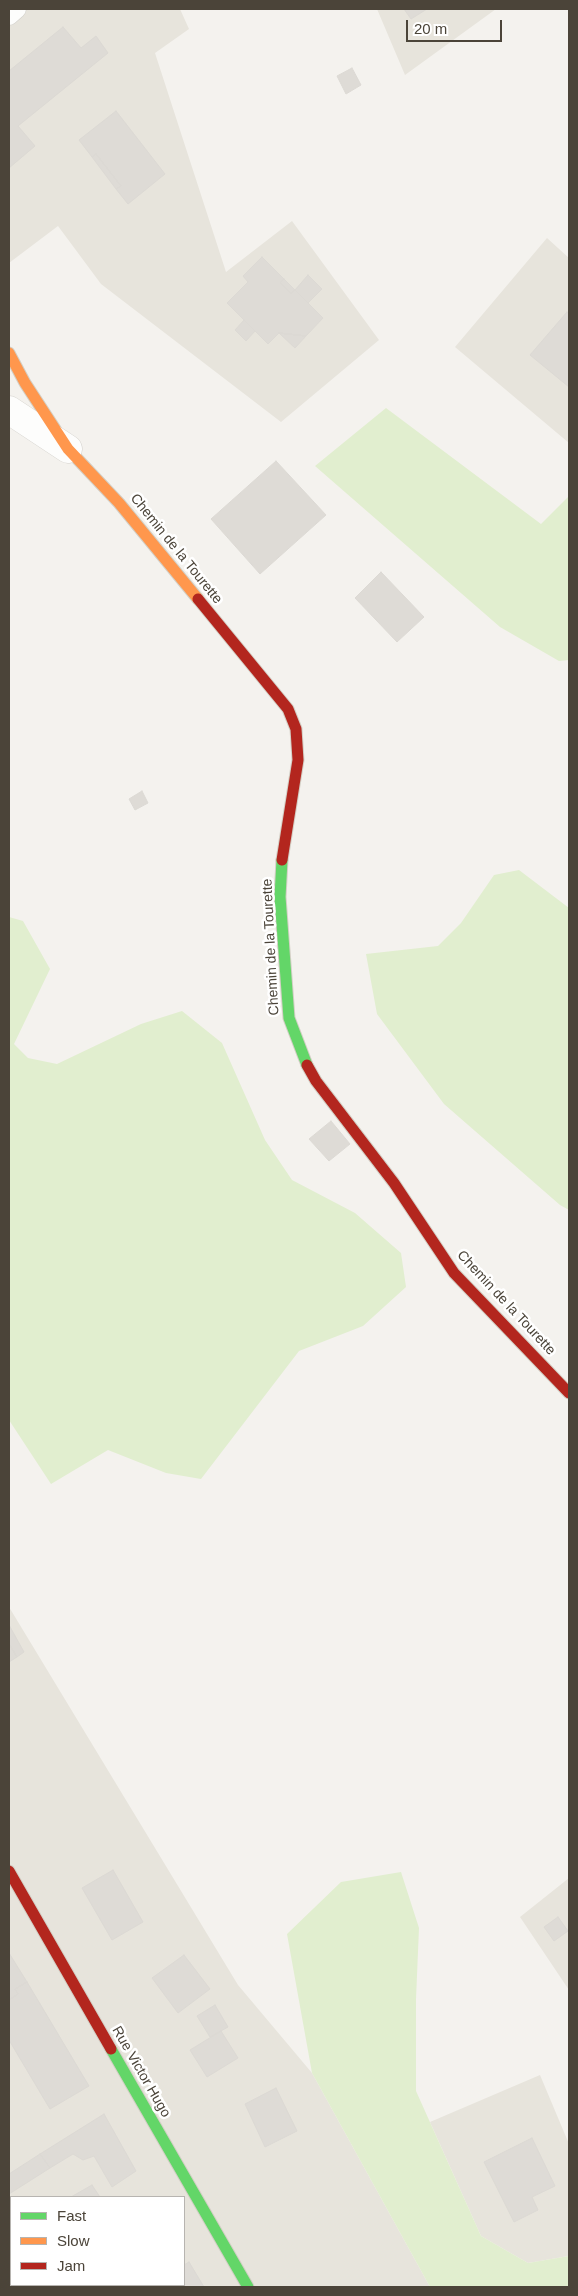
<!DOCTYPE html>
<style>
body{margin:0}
#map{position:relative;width:578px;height:2296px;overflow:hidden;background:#f4f2ee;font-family:Arial,sans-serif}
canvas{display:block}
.frame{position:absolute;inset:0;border:10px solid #4b4439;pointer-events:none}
.legend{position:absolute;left:10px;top:2196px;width:175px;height:90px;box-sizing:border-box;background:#fff;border:1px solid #b7b4b0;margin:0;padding:6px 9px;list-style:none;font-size:15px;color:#4b4439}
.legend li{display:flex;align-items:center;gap:10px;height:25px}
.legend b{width:25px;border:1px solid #b7b4b0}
.scale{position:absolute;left:406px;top:20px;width:96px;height:22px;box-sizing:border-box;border:2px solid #4b4439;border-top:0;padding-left:6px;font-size:15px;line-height:18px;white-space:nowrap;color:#4b4439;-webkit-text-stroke:4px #fff;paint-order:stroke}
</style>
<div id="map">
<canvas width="578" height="2296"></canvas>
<div class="frame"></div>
<ul class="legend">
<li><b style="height:6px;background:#63d668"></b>Fast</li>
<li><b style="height:6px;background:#ff974d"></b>Slow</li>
<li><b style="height:6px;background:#b3261e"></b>Jam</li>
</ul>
<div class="scale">20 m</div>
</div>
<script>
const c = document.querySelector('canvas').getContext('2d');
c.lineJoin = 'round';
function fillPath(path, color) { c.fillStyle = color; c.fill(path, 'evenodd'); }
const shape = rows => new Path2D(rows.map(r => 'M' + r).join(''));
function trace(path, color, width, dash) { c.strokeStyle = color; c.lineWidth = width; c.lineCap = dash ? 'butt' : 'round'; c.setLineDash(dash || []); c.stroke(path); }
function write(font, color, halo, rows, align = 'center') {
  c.font = font + ' Arial,sans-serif'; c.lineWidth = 5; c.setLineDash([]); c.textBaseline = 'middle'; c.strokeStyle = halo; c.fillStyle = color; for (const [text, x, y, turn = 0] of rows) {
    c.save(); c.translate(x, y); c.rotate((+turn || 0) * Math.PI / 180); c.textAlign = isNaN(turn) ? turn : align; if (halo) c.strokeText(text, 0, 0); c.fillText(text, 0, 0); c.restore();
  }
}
fillPath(shape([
 [9,9,180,9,189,29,155,53,226,272,292,221,379,340,281,422,101,284,58,226,9,263],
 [377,9,496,9,405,75],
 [547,238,569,258,569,443,455,347],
 [9,1607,238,1985,312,2073,430,2287,9,2287],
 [11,2197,184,2197,184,2285,11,2285],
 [569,1878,569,1990,520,1917],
 [540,2075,569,2144,569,2256,528,2263,481,2236,430,2122]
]), '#e7e4dc');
fillPath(shape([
 [386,408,541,524,569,496,569,660,559,661,500,627,315,466],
 [519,870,569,908,569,1210,560,1205,444,1104,377,1014,366,954,438,946,461,923,494,875],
 [9,917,23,921,50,969,14,1044,28,1058,57,1064,141,1024,182,1011,222,1043,265,1140,292,1180,355,1213,401,1253,406,1287,363,1326,299,1351,201,1479,166,1473,108,1450,51,1484,9,1420],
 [401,1872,419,1928,416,1999,416,2091,481,2236,528,2263,569,2256,569,2287,430,2287,312,2073,287,1934,341,1882]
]), '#e1eecf');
const building = shape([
 [404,9,427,9,411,19,404,9],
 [63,27,81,48,96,36,108,53,18,126,35,146,9,168,9,71,63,27],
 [352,68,361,85,346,94,337,76,352,68],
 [116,111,165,174,128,204,116,189,121,186,96,154,92,157,79,140,116,111],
 [96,154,121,186,116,189,92,157,96,154],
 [262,257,284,279,280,283,291,293,295,290,323,318,306,336,279,333,268,344,227,303,248,282,243,276,262,257],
 [308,275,322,289,308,303,295,290,308,275],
 [284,279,295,290,291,293,280,283,284,279],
 [567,312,569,314,569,387,530,355,567,312],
 [244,320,255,331,246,341,235,330,244,320],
 [279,333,306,336,295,348,279,333],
 [276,461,326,515,260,574,211,519,276,461],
 [381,572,424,617,397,642,355,598,381,572],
 [142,791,148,803,135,810,129,799,142,791],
 [331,1121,350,1144,329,1161,309,1139,331,1121],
 [9,1625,24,1652,17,1657,9,1644,9,1625],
 [9,1644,17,1657,9,1662,9,1644],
 [113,1870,143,1922,112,1940,82,1888,113,1870],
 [558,1917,568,1931,554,1941,544,1927,558,1917],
 [9,1953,27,1982,15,1989,18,1994,9,2000,9,1953],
 [184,1955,210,1989,178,2013,152,1978,184,1955],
 [27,1982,89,2086,50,2109,9,2040,9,2000,18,1994,15,1989,27,1982],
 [215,2005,228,2027,210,2037,197,2016,215,2005],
 [221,2031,238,2058,207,2077,190,2050,221,2031],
 [276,2088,297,2131,265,2147,245,2104,276,2088],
 [104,2114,136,2171,112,2187,94,2156,83,2160,73,2154,50,2168,40,2154,104,2114],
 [532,2138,555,2186,532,2197,538,2210,514,2222,484,2162,532,2138],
 [40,2154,50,2168,9,2194,9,2174,40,2154],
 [92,2185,100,2197,71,2197,92,2185],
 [189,2262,204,2287,173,2287,171,2285,184,2285,184,2265,189,2262]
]);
fillPath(building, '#dedbd6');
trace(building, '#dcd9d4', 1);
const lane = shape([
 [9,16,17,9]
]);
const street = shape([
 [9,410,68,449]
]);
const fast = shape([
 [282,860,280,897,289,1018,307,1065],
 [111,2049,248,2287]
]);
const slow = shape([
 [9,353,25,383,68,449,119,503,198,599]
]);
const jam = shape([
 [198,599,288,709,296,729,298,760,282,860],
 [307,1065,316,1081,394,1183,454,1273,569,1393],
 [9,1871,111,2049]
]);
trace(lane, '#d2d0cb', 19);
trace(street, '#d2d0cb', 29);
trace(fast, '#d3cfc5', 13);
trace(slow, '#d3cfc5', 13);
trace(jam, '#d3cfc5', 13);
trace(lane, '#fdfdfc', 18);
trace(street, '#fdfdfc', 28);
trace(fast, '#63d668', 11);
trace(slow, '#ff974d', 11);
trace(jam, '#b3261e', 11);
write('14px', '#4b4439', '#fff', [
 ["Chemin de la Tourette",176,549,51],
 ["Chemin de la Tourette",271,947,-93],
 ["Chemin de la Tourette",506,1303,47],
 ["Rue Victor Hugo",141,2072,60]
]);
</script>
